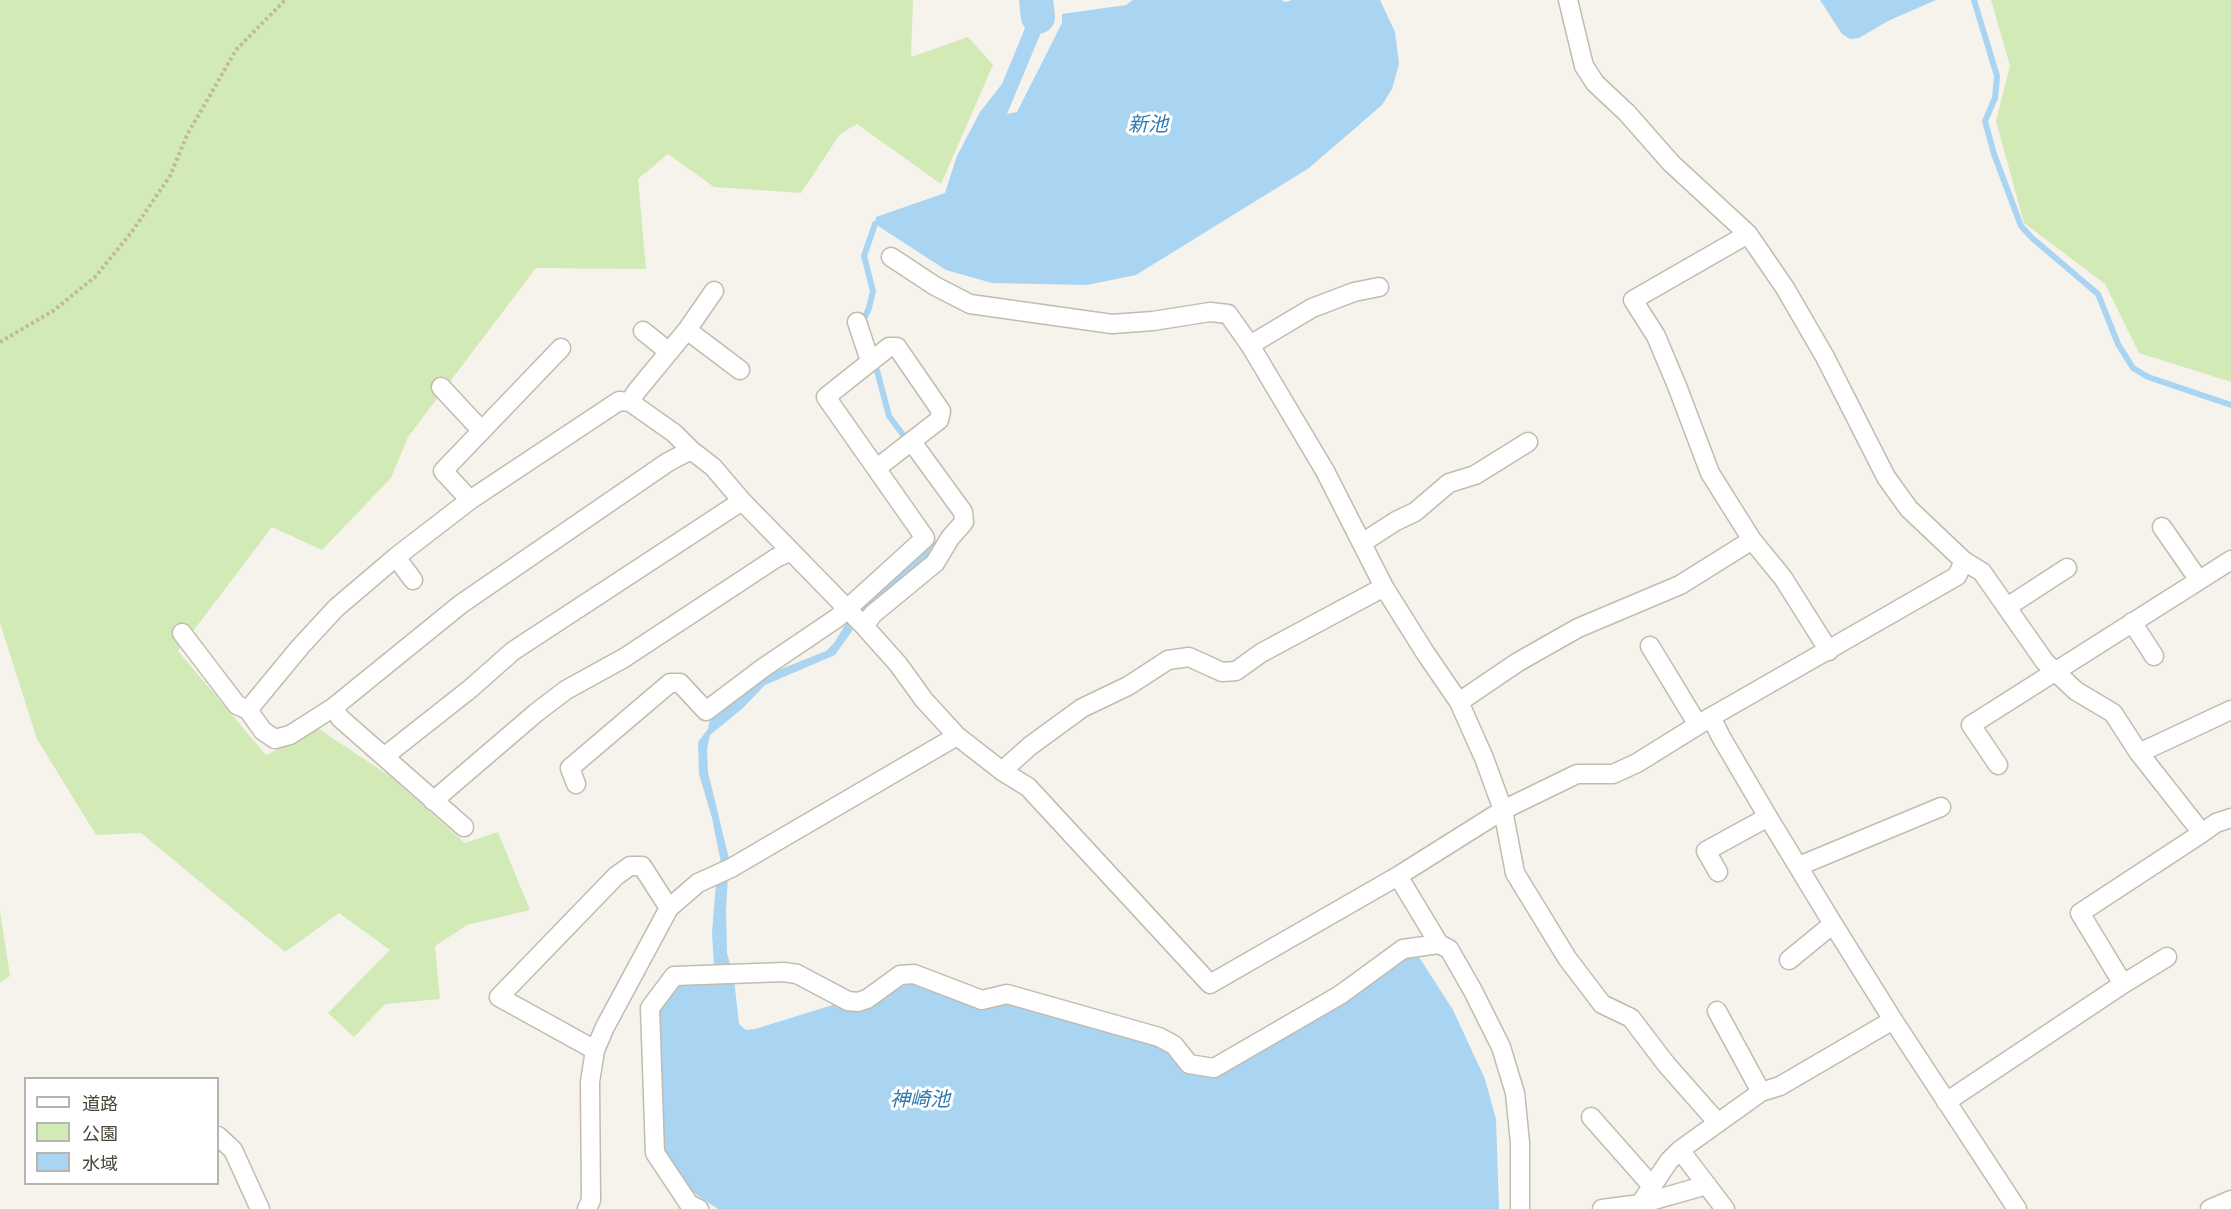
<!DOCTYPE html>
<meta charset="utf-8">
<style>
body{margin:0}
#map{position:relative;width:2231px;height:1209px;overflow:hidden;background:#f6f3ec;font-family:"Noto Sans","Noto Sans JP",sans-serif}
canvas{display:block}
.legend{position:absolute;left:24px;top:1077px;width:195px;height:108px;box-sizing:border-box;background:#fff;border:2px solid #b7b4b0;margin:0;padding:8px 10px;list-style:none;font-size:18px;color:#4b4439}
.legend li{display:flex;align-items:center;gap:12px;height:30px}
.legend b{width:30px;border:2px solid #b7b4b0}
</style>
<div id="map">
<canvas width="2231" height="1209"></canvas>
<ul class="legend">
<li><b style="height:8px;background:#fff"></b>道路</li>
<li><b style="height:16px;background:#d2eab5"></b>公園</li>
<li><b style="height:16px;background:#a9d4f2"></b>水域</li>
</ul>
</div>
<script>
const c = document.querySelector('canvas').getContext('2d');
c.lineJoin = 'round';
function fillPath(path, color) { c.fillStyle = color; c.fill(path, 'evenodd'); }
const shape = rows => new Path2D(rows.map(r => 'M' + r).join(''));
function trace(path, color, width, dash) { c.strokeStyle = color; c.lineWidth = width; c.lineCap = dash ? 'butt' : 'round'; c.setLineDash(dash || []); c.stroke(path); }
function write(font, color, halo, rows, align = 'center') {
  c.font = font + ' "Noto Sans","Noto Sans JP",sans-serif'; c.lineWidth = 6; c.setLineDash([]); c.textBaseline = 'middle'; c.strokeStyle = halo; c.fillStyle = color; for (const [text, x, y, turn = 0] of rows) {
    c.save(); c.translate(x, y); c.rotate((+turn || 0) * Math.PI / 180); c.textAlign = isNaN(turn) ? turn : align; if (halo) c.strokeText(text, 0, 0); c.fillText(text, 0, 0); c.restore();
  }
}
fillPath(shape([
 [0,0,913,0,911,57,968,37,993,65,941,184,857,124,840,134,801,193,714,187,668,154,638,179,646,269,536,268,408,437,391,478,322,550,272,527,178,651,266,755,319,729,391,777,465,843,498,832,530,910,467,925,435,946,440,999,385,1004,354,1037,328,1013,390,950,339,913,285,952,141,833,96,835,37,739,0,623],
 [1991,0,2231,0,2231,382,2139,353,2105,284,2024,223,1996,121,2010,66],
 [0,911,10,976,0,983]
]), '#d2eab5');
fillPath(shape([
 [1133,0,1281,0,1286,2,1292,0,1380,0,1395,32,1399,64,1392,89,1382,105,1309,168,1136,275,1087,285,992,283,946,270,875,224,876,217,945,193,957,156,980,112,1002,84,1030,16,1047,18,1007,114,1017,112,1062,23,1062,14,1126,5],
 [1820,0,1936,0,1888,21,1859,38,1850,39,1842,34],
 [847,622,852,631,835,655,765,685,743,708,710,735,707,749,708,772,729,859,726,911,727,953,734,979,739,1024,746,1030,755,1029,836,1004,900,981,1005,999,1157,1043,1195,1074,1395,961,1417,954,1453,1010,1485,1079,1496,1119,1499,1209,718,1209,694,1193,680,1180,665,1155,661,1142,654,1014,666,990,714,967,712,933,716,882,721,863,712,818,699,774,698,742,708,729,710,718,756,679,826,651,834,643]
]), '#a9d4f2');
trace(shape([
 [1974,0,1997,76,1995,98,1985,121,1994,154,2021,226,2032,238,2098,294,2118,344,2133,368,2148,377,2231,405],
 [865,324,864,319,869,308,873,291,864,256,875,224],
 [875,363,889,416,907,440],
 [846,633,861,613,939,542]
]), '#a9d4f2', 6);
trace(shape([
 [1036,0,1038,17]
]), '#a9d4f2', 34);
const street = shape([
 [1568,0,1584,66,1595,83,1627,113,1671,163,1748,234,1785,288,1825,357,1886,477,1909,509,1964,561,1957,576,1711,717,1721,737,1768,817,1833,924,1893,1020,2017,1209],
 [1748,234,1633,300,1656,336,1677,386,1710,473,1752,540,1783,578,1829,651],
 [891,257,935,286,970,304,1112,324,1153,321,1210,312,1228,314,1250,345,1325,471,1384,587,1426,654,1459,702,1484,758,1503,810,1515,873,1567,958,1602,1004,1631,1018,1666,1064,1718,1123],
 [857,322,870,361],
 [687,330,740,370],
 [643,331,669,352],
 [1250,345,1312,308,1354,292,1379,287],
 [441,387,481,430],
 [630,402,636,392,687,330,714,291],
 [470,500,443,471,561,348],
 [2162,527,2198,579],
 [1362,543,1396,521,1415,512,1449,483,1475,475,1528,442],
 [396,557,413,580],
 [2007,607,2067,568],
 [2132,622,2154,656],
 [864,626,873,614,935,563,950,538,964,522,963,512,912,442],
 [182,633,237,705,248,710,263,731,275,739,290,735,334,707,461,604,668,462,691,450],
 [1650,646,1698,725],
 [1459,702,1518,662,1578,628,1680,585,1752,540],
 [334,707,340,718,464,827],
 [248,710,300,647,336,608,396,557,470,500,619,401,630,402,674,433,691,450,713,467,742,501,864,626,898,664,924,700,957,736],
 [2139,753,2231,710],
 [385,756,470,689,513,651,742,501],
 [1998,765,1971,725,2231,560],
 [1002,771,1030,746,1082,708,1128,686,1168,660,1189,657,1222,672,1236,671,1261,653,1384,587],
 [576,784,570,768,670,683,680,683,706,711,763,668,837,618,925,538,826,397,889,347,897,347,941,411,939,420,877,468],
 [433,801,537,712,566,690,624,658,776,558,791,551],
 [2202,833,2216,823,2231,818],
 [1799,866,1941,807],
 [1718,872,1706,851,1768,817],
 [1398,876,1439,944,1449,949,1473,991,1501,1047,1515,1093,1520,1143,1520,1209],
 [1789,960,1833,924],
 [2123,984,2167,957],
 [1717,1011,1761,1092],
 [595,1050,499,997,616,876,630,866,642,866,669,908],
 [1946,1102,2123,984,2080,913,2202,833,2139,753,2113,713,2076,691,2045,662,1982,572,1964,561],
 [1591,1117,1652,1186],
 [218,1136,233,1150,260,1209],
 [1680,1150,1725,1209],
 [1640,1204,1707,1185],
 [587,1209,591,1200,590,1082,595,1050,605,1027,669,908,698,883,731,868,957,736,1002,771,1028,787,1210,984,1398,876,1503,810,1577,774,1613,774,1637,763,1711,717],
 [699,1209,689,1204,655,1153,650,1008,674,976,784,972,797,974,848,1001,858,1002,867,999,900,975,914,974,982,1000,1007,994,1159,1037,1174,1045,1189,1064,1214,1068,1340,995,1403,949,1439,944],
 [1602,1209,1640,1204,1669,1161,1680,1150,1761,1092,1780,1086,1893,1020],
 [2210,1209,2231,1200]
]);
trace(street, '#c2bbae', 21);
trace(shape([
 [0,342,53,311,95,277,131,233,170,176,187,135,236,50,285,0]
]), '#c4b79f', 4, [3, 3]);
trace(street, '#fff', 18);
write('italic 20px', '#2e7ab2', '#fff', [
 ["新池",1148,125],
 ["神崎池",920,1100]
]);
</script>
